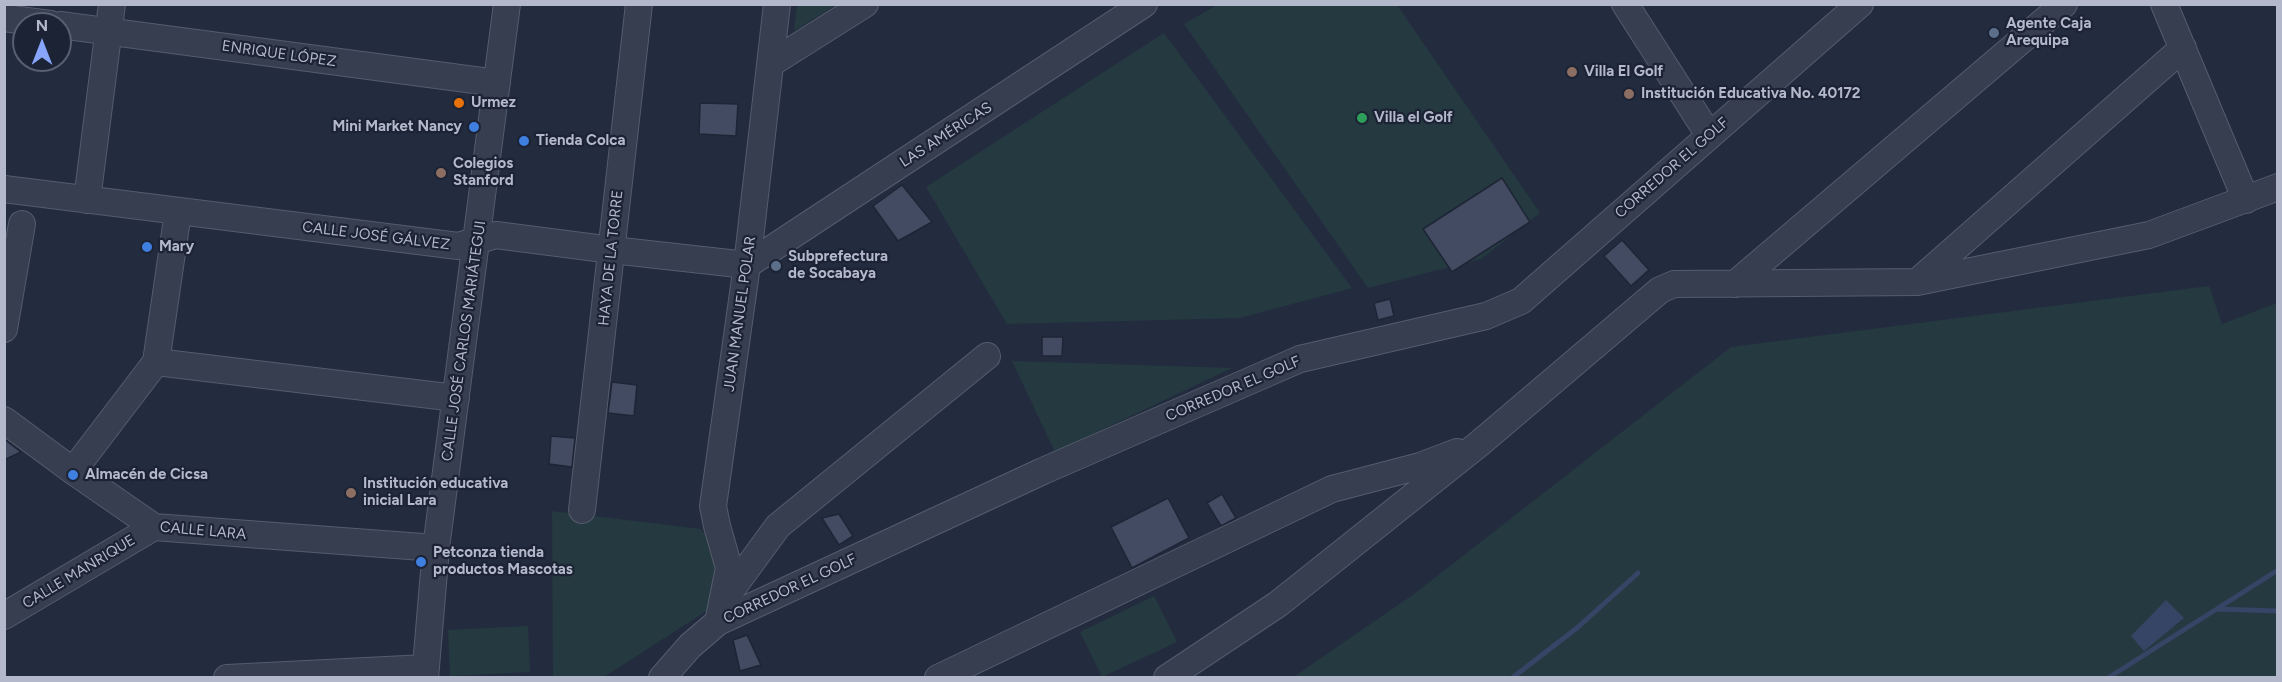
<!DOCTYPE html>
<meta charset="utf-8">
<style>
body{margin:0}
#map{position:relative;width:2282px;height:682px;overflow:hidden;background:#232c3f;font-family:Figtree,sans-serif}
canvas{display:block}
.frame{position:absolute;inset:0;border:6px solid #b3b9ca;pointer-events:none}
.north{position:absolute;left:12px;top:12px;width:60px;height:60px;box-sizing:border-box;background:#1c2334;border:2px solid #585f70;border-radius:50%;rotate:0deg;font-size:16px;font-weight:700;line-height:24px;text-align:center;color:#b3b9ca}
.north::after{content:'';display:block;margin:auto;width:21px;height:27px;background:#87a5fb;clip-path:polygon(50% 0,100% 100%,50% 72%,0 100%)}
</style>
<div id="map">
<canvas width="2282" height="682"></canvas>
<div class="frame"></div>
<div class="north">N</div>
</div>
<script>
const c = document.querySelector('canvas').getContext('2d');
c.lineJoin = 'round';
function fillPath(path, color) { c.fillStyle = color; c.fill(path, 'evenodd'); }
const shape = rows => new Path2D(rows.map(r => 'M' + r).join(''));
function trace(path, color, width, dash) { c.strokeStyle = color; c.lineWidth = width; c.lineCap = dash ? 'butt' : 'round'; c.setLineDash(dash || []); c.stroke(path); }
function write(font, color, halo, rows, align = 'center') {
  c.font = font + ' Figtree,sans-serif'; c.lineWidth = 4.5; c.setLineDash([]); c.textBaseline = 'middle'; c.strokeStyle = halo; c.fillStyle = color; for (const [text, x, y, turn = 0] of rows) {
    c.save(); c.translate(x, y); c.rotate((+turn || 0) * Math.PI / 180); c.textAlign = isNaN(turn) ? turn : align; if (halo) c.strokeText(text, 0, 0); c.fillText(text, 0, 0); c.restore();
  }
}
fillPath(shape([
 [797,5,797,4,836,5,794,31],
 [1217,5,1397,5,1540,213,1481,259,1368,288,1184,24],
 [1164,33,1352,288,1240,318,1007,324,926,187],
 [2209,286,2222,324,2277,303,2277,677,1292,678,1414,594,1731,347],
 [1012,361,1232,368,1055,452],
 [552,511,701,529,711,541,718,560,708,610,604,677,553,677],
 [1154,596,1177,642,1102,677,1080,632],
 [528,626,530,672,450,676,448,630]
]), '#253940');
fillPath(shape([
 [2166,600,2184,618,2144,651,2131,636]
]), '#364466');
trace(shape([
 [2217,609,2278,611],
 [1512,678,1577,628,1638,573],
 [2108,678,2278,570]
]), '#364466', 5);
const building = shape([
 [700,103,738,104,736,136,699,134,700,103],
 [1502,178,1530,222,1452,272,1423,229,1502,178],
 [902,185,932,222,898,241,873,206,902,185],
 [1622,240,1649,270,1631,286,1604,256,1622,240],
 [1390,299,1394,316,1378,320,1374,303,1390,299],
 [1042,337,1063,337,1062,356,1042,356,1042,337],
 [612,382,637,385,634,416,608,413,612,382],
 [551,436,575,438,572,467,549,464,551,436],
 [4,439,21,452,4,460,4,439],
 [1222,494,1236,518,1221,526,1207,503,1222,494],
 [1168,498,1189,538,1132,568,1111,527,1168,498],
 [839,514,853,536,839,545,822,518,839,514],
 [747,635,761,665,740,671,733,640,747,635]
]);
fillPath(building, '#424b61');
trace(building, '#1e2536', 1.5);
const minor = shape([
 [1625,4,1709,135],
 [2164,4,2246,200],
 [4,18,50,24],
 [60,25,497,83],
 [770,64,865,4],
 [4,189,458,246,496,235,612,250,747,265],
 [87,200,112,4],
 [747,265,1144,4],
 [1917,282,2183,48],
 [1735,284,2064,4],
 [4,329,22,224],
 [156,362,456,398],
 [4,420,73,471,154,527,436,548],
 [73,471,156,362,178,212],
 [582,510,639,4],
 [726,597,778,526,987,356],
 [4,616,154,527],
 [718,622,729,568,717,526,713,506,747,265,777,4],
 [227,678,426,668],
 [425,678,436,548,507,4],
 [662,678,690,646,718,622,1043,471,1300,359,1486,316,1521,301,1860,4],
 [938,678,1332,489,1420,466,1457,452],
 [1167,678,1278,604,1480,443,1660,290,1674,284,1917,282,2149,235,2278,187]
]);
trace(minor, '#555c6d', 28);
trace(minor, '#373e4f', 26);
for (const [x, y, r, color] of [
 [1994,33,6,"#5c6f8a"],
 [1572,72,6,"#8d6e63"],
 [1629,94,6,"#8d6e63"],
 [459,103,6,"#e8710a"],
 [1362,118,6,"#2e9e5b"],
 [474,127,6,"#3f7fe0"],
 [524,141,6,"#3f7fe0"],
 [441,173,6,"#8d6e63"],
 [147,247,6,"#3f7fe0"],
 [776,266,6,"#5c6f8a"],
 [73,475,6,"#3f7fe0"],
 [351,493,6,"#8d6e63"],
 [421,562,6,"#3f7fe0"]
]) { const dot = new Path2D(); dot.arc(x, y, r, 0, 2 * Math.PI); c.fillStyle = color; c.fill(dot); trace(dot, '#1c2334', 2); }
write('bold 15px', '#b3b9ca', '#1c2334', [
 ["Agente Caja",2006,24],
 ["Arequipa",2006,41],
 ["Villa El Golf",1584,72],
 ["Institución Educativa No. 40172",1641,94],
 ["Urmez",471,103],
 ["Villa el Golf",1374,118],
 ["Mini Market Nancy",462,127,"right"],
 ["Tienda Colca",536,141],
 ["Colegios",453,164],
 ["Stanford",453,181],
 ["Mary",159,247],
 ["Subprefectura",788,257],
 ["de Socabaya",788,274],
 ["Almacén de Cicsa",85,475],
 ["Institución educativa",363,484],
 ["inicial Lara",363,501],
 ["Petconza tienda",433,553],
 ["productos Mascotas",433,570]
], 'left');
write('15px', '#b3b9ca', '#1c2334', [
 ["ENRIQUE LÓPEZ",279,54,8],
 ["LAS AMÉRICAS",946,135,-33],
 ["CORREDOR EL GOLF",1672,168,-41],
 ["CALLE JOSÉ GÁLVEZ",376,236,7],
 ["HAYA DE LA TORRE",611,258,-84],
 ["JUAN MANUEL POLAR",740,314,-82],
 ["CALLE JOSÉ CARLOS MARIÁTEGUI",464,341,-82],
 ["CORREDOR EL GOLF",1233,389,-23],
 ["CALLE LARA",203,531,5],
 ["CALLE MANRIQUE",79,572,-31],
 ["CORREDOR EL GOLF",790,589,-25]
]);
</script>
